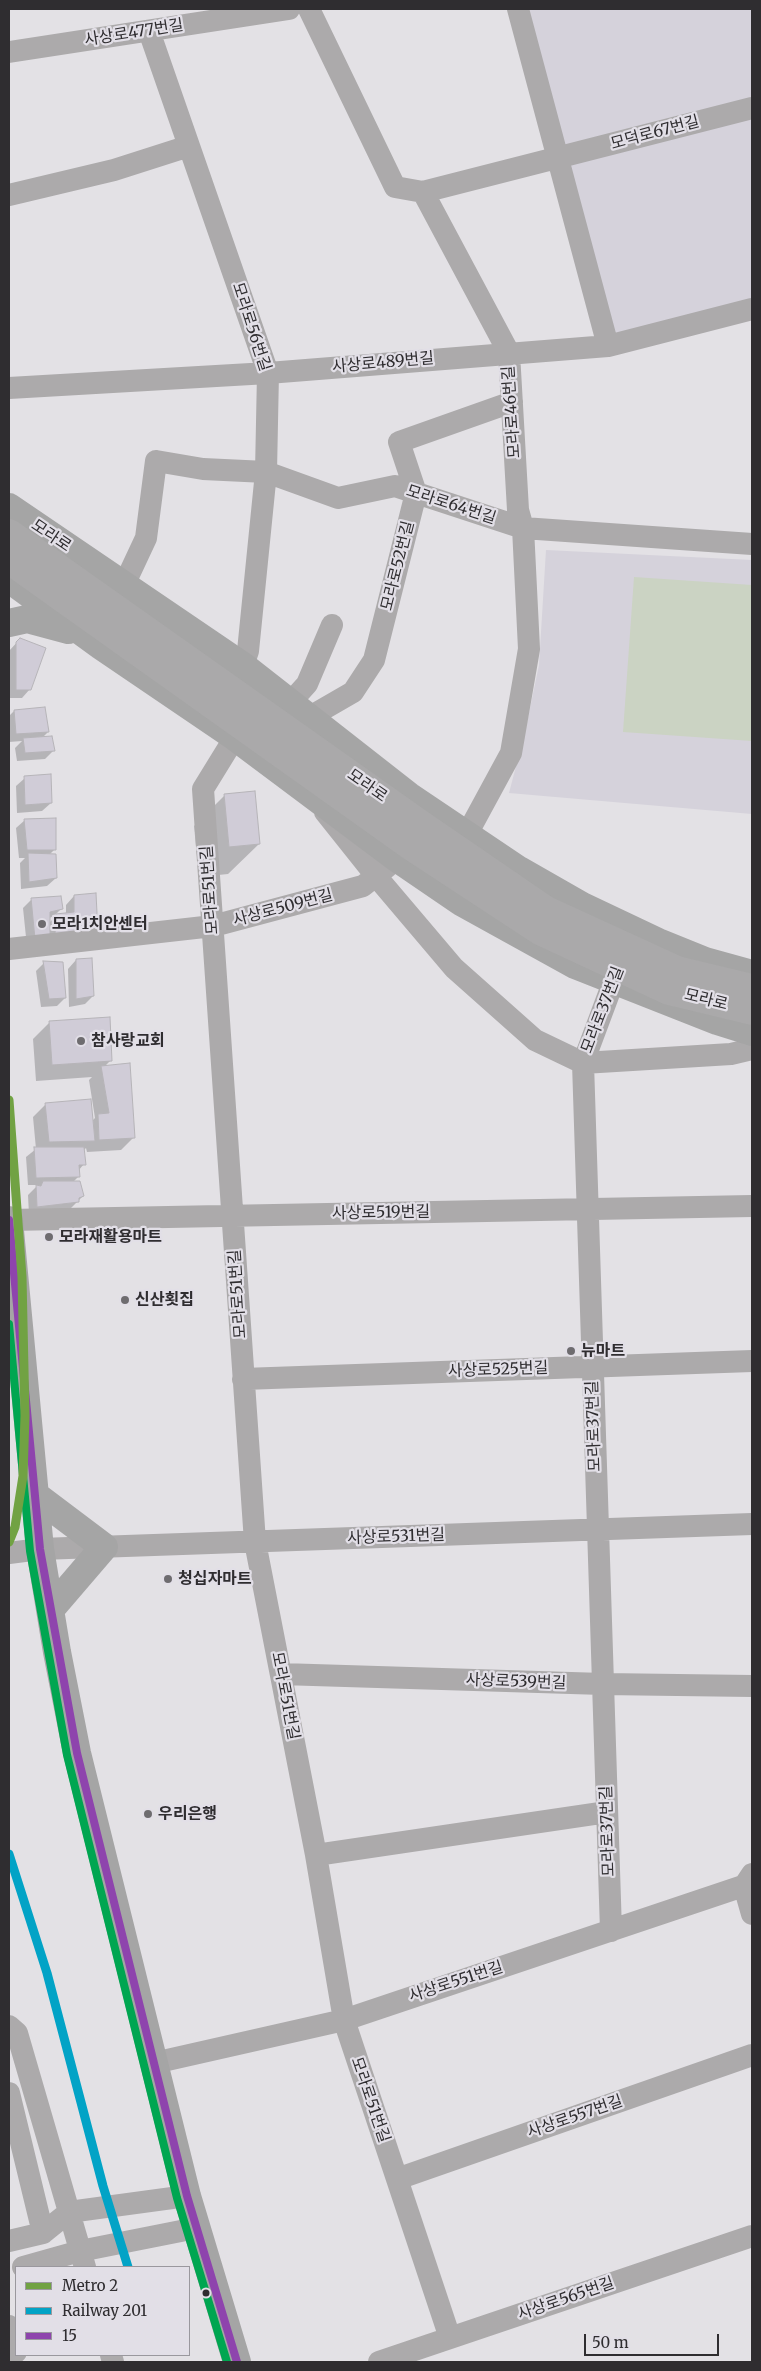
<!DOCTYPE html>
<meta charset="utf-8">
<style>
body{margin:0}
#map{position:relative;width:761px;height:2371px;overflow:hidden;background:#e3e1e5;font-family:Merriweather,serif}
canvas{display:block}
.frame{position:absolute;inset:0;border:10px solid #2f2d30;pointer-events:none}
.legend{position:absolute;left:15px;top:2266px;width:175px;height:90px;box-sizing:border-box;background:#e2dfe7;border:1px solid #9a989e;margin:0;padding:6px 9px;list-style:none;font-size:15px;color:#2f2d30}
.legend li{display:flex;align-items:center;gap:10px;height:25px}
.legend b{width:25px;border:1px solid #9a989e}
.scale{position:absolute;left:584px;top:2334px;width:135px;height:22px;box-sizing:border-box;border:2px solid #2f2d30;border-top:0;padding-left:6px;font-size:15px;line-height:18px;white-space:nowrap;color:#2f2d30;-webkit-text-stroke:4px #e2dfe7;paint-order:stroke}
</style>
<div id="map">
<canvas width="761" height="2371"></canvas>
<div class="frame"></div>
<ul class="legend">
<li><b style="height:6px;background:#71a243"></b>Metro 2</li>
<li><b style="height:6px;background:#02a3c6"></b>Railway 201</li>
<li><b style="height:6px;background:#8e44ad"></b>15</li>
</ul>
<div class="scale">50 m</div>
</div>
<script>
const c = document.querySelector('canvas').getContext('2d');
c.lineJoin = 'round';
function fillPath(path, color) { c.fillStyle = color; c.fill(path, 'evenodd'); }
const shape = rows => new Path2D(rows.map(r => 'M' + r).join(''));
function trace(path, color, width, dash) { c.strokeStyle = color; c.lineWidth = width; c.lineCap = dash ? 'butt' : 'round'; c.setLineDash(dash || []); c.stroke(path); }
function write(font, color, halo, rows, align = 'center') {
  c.font = font + ' Merriweather,"Noto Sans KR",serif'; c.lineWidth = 4.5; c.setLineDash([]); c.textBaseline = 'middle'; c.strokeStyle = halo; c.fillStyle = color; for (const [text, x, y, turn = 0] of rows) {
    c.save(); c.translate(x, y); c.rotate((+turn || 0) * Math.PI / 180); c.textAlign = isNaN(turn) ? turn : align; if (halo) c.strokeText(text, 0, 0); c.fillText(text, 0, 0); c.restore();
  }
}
fillPath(shape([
 [517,9,752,9,752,301,621,335,599,324],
 [546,550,752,560,752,814,509,793,525,732,539,665]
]), '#d5d2db');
fillPath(shape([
 [634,577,752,585,752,741,623,732]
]), '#cbd3c3');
fillPath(shape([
 [20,639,30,689,22,698,9,698,9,651],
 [14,711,48,732,42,738,54,750,45,759,17,761,15,748,22,741,9,742,9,716],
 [25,778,51,803,42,811,17,813,16,786],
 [225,795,259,844,228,874,199,877,194,826],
 [25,820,55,849,49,855,56,878,47,886,21,889,20,863,25,858,19,858,16,828],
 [74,896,97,932,27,947,23,908,31,900,60,897,62,908,54,916,66,914,66,905],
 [56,916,49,923,48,918],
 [76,960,93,996,85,1004,69,1007,68,969],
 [44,963,65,998,57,1006,41,1007,36,971],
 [50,1022,111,1060,104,1067,134,1137,121,1150,87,1152,86,1148,83,1151,84,1164,78,1171,79,1176,73,1182,83,1196,69,1210,29,1215,28,1195,38,1185,28,1185,26,1157,36,1149,33,1117,45,1105,92,1121,95,1118,89,1080,92,1077,36,1081,33,1039]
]), '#0003');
const building = shape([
 [20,638,46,648,31,690,16,690,16,642,20,638],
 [45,707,49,732,16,734,14,710,45,707],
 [52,736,55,751,25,753,23,738,52,736],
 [51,774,52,803,25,805,24,776,51,774],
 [255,791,260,844,229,847,224,794,255,791],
 [56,818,56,850,27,850,24,819,56,818],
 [28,853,56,854,57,878,29,882,28,853],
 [96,893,98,933,55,935,56,914,74,912,74,895,96,893],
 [61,896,63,909,50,912,50,937,35,939,31,898,61,896],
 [92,958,94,996,76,999,76,959,92,958],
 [43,961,63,962,66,998,49,999,43,961],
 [110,1017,112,1061,52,1065,49,1021,110,1017],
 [130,1063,135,1138,99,1140,98,1114,109,1113,101,1066,130,1063],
 [91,1099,95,1141,49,1142,45,1103,91,1099],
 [34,1147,84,1147,86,1165,79,1165,80,1177,36,1178,34,1147],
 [43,1181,80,1181,84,1196,79,1198,79,1202,37,1207,36,1185,41,1186,43,1181]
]);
fillPath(building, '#d0ccd7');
trace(building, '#b6b4b8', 1);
trace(shape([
 [309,9,395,187,423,192,509,353,518,510,523,528,529,649,511,753,466,836],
 [518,9,608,346],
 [149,31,268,373,266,472,248,651,243,666],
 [9,52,289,9],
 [423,192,752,108],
 [9,195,114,170,189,146],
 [9,388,268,373,608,346,752,309],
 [124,585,146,538,156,461,203,469,266,472,338,498,395,486,523,528,752,544],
 [289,704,307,684,332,625],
 [308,718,353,692,374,660,416,493,399,442,512,402],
 [235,737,203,789,255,1542,316,1855,344,2020,450,2338],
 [325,812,376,876,454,968,535,1040,583,1063,731,1054,752,1049],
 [9,949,213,926,363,886,387,867],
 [9,1220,752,1206],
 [243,1379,752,1361],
 [9,1553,40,1549,752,1524],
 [281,1674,603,1684,752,1686],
 [316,1855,607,1812],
 [752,1874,744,1886,752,1914],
 [611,1931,583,1063,620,964],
 [9,2026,17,2033,85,2267],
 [154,2063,344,2020,752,1883],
 [9,2093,43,2233],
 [397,2179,752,2055],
 [9,2241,43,2233,69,2212,187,2196],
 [23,2267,80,2251,196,2228],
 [9,2326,16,2352],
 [111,2355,113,2362],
 [379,2362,752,2236]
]), '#acaaab', 22);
trace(shape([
 [9,507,243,666,409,796,519,870,582,906,658,942,705,961,752,974],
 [9,579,101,646,235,737,398,859,461,902,575,965,717,1021,752,1032],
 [9,623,27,619,68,630],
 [9,1220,40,1549,57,1652,77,1753,187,2196,237,2362],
 [35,1495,104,1547,50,1610]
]), '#a5a5a5', 28);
trace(shape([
 [9,533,419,823,546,910,677,970,752,988],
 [9,560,412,847,540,931,669,991,752,1011]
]), '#aaa9aa', 28);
trace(shape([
 [9,1220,40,1549,77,1753,187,2196,237,2362]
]), '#8e44ad', 8);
trace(shape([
 [9,1324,30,1551,67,1755,177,2198,227,2362]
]), '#00a651', 8);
trace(shape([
 [9,1854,47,1973,103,2186,128,2267]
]), '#02a3c6', 9);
trace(shape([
 [9,1100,22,1277,25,1416,23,1476,15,1527,9,1542]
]), '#71a243', 9);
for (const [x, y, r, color] of [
 [42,924,5,"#6e6c6f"],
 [81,1041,5,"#6e6c6f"],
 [49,1237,5,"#6e6c6f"],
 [125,1300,5,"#6e6c6f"],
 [571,1351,5,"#6e6c6f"],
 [168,1579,5,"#6e6c6f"],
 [148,1814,5,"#6e6c6f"],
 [206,2293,4.5,"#2f2d30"]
]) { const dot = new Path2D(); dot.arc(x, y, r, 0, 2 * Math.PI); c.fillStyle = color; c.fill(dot); trace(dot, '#e2dfe7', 2); }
write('16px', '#2f2d30', '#e2dfe7', [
 ["사상로477번길",134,33,-9],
 ["모덕로67번길",655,133,-15],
 ["모라로56번길",251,327,72],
 ["사상로489번길",383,363,-5],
 ["모라로46번길",512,412,-94],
 ["모라로64번길",451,505,18],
 ["모라로",51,536,34],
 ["모라로52번길",398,566,-76],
 ["모라로",367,786,35],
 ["모라로51번길",210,890,-94],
 ["사상로509번길",283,908,-15],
 ["모라로",706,1000,14],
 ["모라로37번길",603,1010,-69],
 ["사상로519번길",381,1213,-1],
 ["모라로51번길",238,1294,-94],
 ["사상로525번길",498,1370,-2],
 ["모라로37번길",594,1426,-92],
 ["사상로531번길",396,1537,-2],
 ["사상로539번길",516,1682,2],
 ["모라로51번길",285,1696,79],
 ["모라로37번길",608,1831,-92],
 ["사상로551번길",456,1982,-18],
 ["모라로51번길",370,2100,71],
 ["사상로557번길",575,2117,-19],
 ["사상로565번길",566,2299,-19]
]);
write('bold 16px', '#2f2d30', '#e2dfe7', [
 ["모라1치안센터",52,924],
 ["참사랑교회",91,1041],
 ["모라재활용마트",59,1237],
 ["신산횟집",135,1300],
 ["뉴마트",581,1351],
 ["청십자마트",178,1579],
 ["우리은행",158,1814]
], 'left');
</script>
